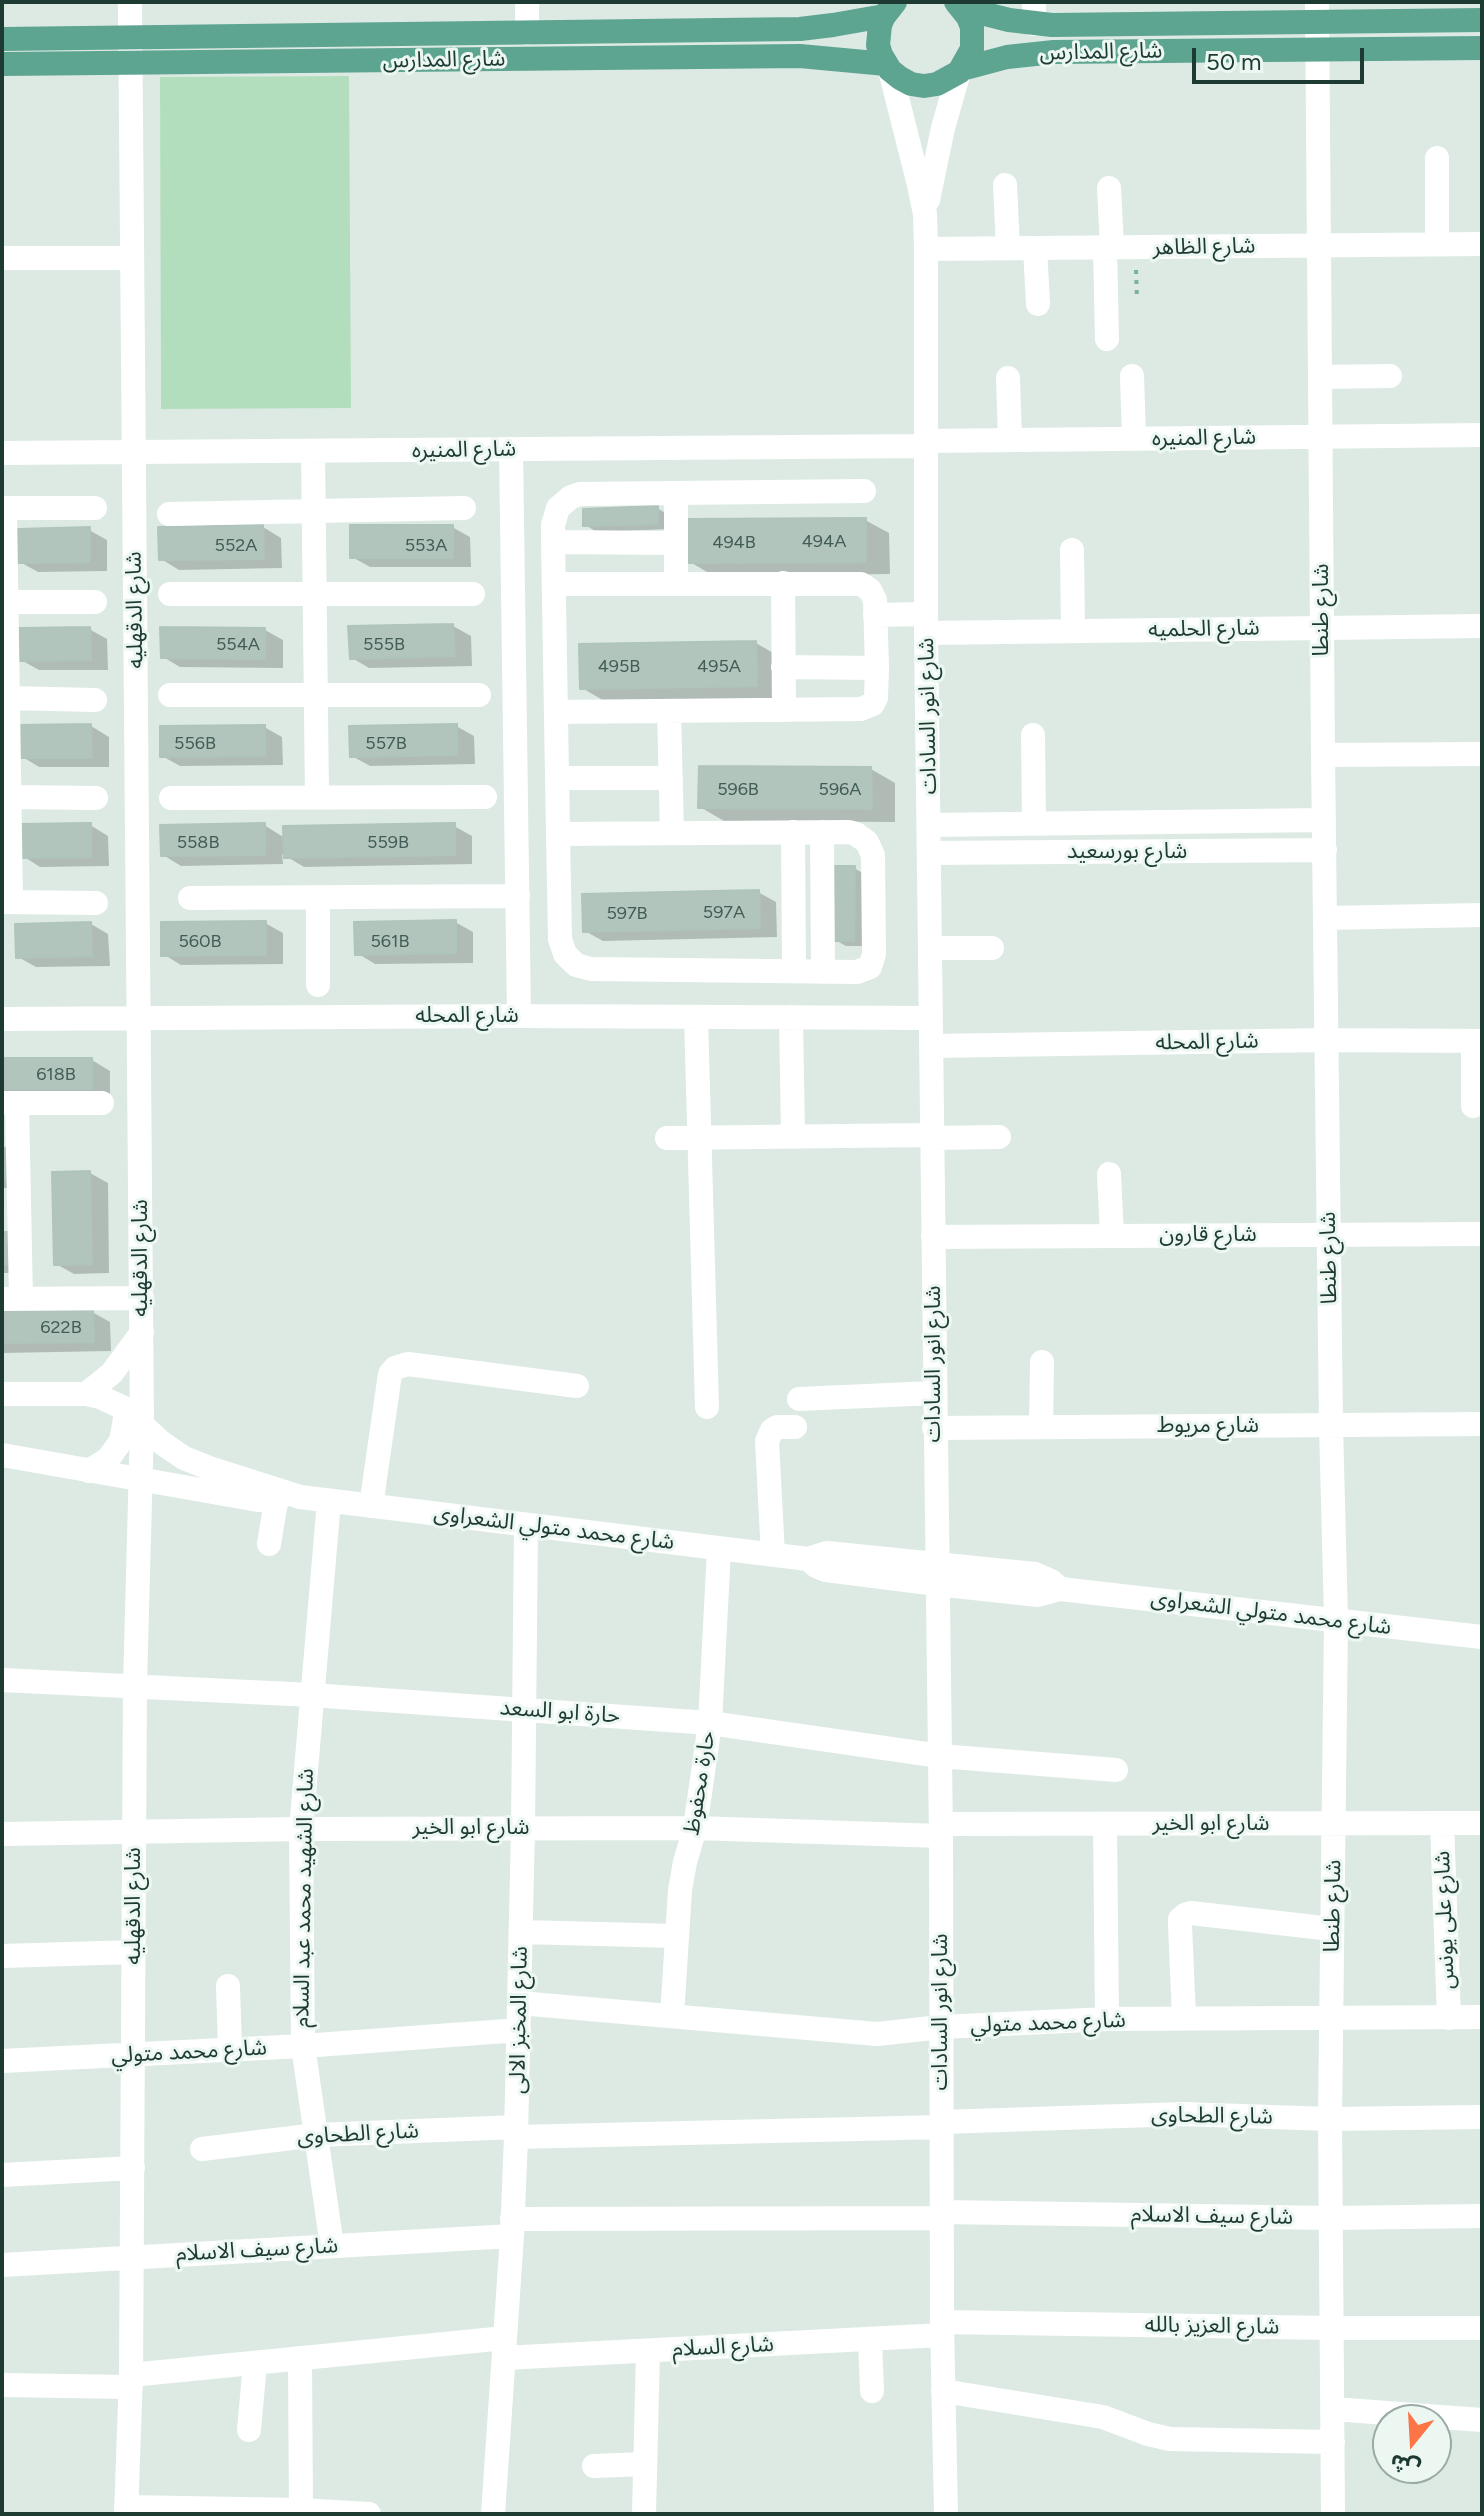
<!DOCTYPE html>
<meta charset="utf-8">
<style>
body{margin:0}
#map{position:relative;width:1484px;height:2516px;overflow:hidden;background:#ddeae4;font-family:Figtree,"Noto Sans Arabic",sans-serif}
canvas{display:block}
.frame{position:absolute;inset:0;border:4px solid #1d3a33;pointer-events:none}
.north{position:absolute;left:1372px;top:2404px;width:80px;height:80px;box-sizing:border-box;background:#edf7f2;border:2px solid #9aaba6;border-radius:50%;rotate:198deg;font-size:22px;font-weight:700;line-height:32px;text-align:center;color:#1d3a33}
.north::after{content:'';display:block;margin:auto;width:28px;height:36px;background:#fd7447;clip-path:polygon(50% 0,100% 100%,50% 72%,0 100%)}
.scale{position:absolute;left:1192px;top:48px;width:172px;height:36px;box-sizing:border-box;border:4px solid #1d3a33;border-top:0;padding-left:10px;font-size:24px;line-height:28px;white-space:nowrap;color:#1d3a33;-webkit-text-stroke:6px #edf7f2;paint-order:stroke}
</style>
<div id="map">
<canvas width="1484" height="2516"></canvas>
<div class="frame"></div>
<div class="north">ش</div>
<div class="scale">50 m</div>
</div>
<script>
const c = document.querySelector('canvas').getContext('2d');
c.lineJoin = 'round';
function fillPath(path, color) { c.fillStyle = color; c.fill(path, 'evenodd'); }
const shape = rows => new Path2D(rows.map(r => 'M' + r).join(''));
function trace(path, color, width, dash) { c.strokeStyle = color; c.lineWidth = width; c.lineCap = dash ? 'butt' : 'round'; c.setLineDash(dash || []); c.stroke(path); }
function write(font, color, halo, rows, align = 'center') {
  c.font = font + ' Figtree,"Noto Sans Arabic",sans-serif'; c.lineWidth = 6; c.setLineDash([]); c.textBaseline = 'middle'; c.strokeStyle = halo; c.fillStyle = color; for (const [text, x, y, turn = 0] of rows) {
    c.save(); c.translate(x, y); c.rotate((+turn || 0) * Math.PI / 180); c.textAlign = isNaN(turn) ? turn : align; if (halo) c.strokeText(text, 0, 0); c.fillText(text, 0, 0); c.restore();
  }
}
fillPath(shape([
 [349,76,351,408,161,409,160,77]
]), '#b3debe');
fillPath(shape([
 [657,508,669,515,669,529,597,532,585,525],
 [865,520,889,533,890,574,714,576,690,562],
 [263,527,281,538,282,568,179,570,161,559],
 [452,527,470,537,471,567,370,567,352,557],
 [89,530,107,540,107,571,38,572,20,562],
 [453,626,471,636,472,666,369,668,352,658],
 [89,629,107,639,108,670,39,670,21,660],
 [265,630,283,640,283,668,180,667,163,657],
 [756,643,780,657,781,699,606,702,582,688],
 [91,726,109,737,109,767,39,767,21,756],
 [456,726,474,736,475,764,370,766,352,756],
 [264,727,282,737,283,765,180,766,162,756],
 [871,769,895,783,895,822,724,821,700,807],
 [90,825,108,836,109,866,40,867,23,856],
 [264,825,285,838,454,826,472,836,472,864,304,867,282,854,283,864,181,866,163,855],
 [854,868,866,875,865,946,846,946,835,940],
 [758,892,776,902,777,937,603,941,585,931],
 [455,922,473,932,473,963,375,964,357,953],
 [265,923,283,933,283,964,181,965,163,954],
 [91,924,108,934,110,966,36,967,18,957],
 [2,1060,92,1060,110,1071,110,1098,2,1098],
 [2,1150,26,1188,2,1188],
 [90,1173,108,1183,109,1273,74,1274,56,1264],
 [2,1234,28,1273,2,1273],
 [92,1312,110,1322,111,1351,2,1353,2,1313]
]), '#0003');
const building = shape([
 [658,506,658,524,583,526,583,509,658,506],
 [866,518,866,562,688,563,688,519,866,518],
 [263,525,264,559,159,560,158,527,263,525],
 [350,525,453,525,453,558,350,558,350,525],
 [90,527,90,562,18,563,18,529,90,527],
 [453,624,455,656,350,659,348,626,453,624],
 [90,627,91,660,19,661,19,628,90,627],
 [160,627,265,628,265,659,161,658,160,627],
 [756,641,757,686,580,689,579,644,756,641],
 [91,724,92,758,19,758,19,725,91,724],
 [457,724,457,755,350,757,349,726,457,724],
 [265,725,265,756,160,757,160,726,265,725],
 [699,766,871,767,872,809,698,808,699,766],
 [91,823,91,857,21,858,20,824,91,823],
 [265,823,265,855,161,856,160,825,265,823],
 [455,823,455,855,284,858,283,826,455,823],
 [834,866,855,866,854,941,833,941,834,866],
 [759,890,760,928,583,932,582,894,759,890],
 [456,920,456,953,355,955,354,922,456,920],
 [266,921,266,955,161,956,161,922,266,921],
 [91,922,92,956,16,958,15,924,91,922],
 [2,1058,92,1058,92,1089,2,1089,2,1058],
 [2,1148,8,1148,9,1179,2,1179,2,1148],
 [90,1171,92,1264,54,1265,52,1172,90,1171],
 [2,1232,11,1232,11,1264,2,1264,2,1232],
 [93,1310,94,1342,2,1343,2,1311,93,1310]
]);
fillPath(building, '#b2c5bd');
trace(building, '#afc4bb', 2);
trace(shape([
 [1136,270,1137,300]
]), '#7ab19f', 4, [4, 6]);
trace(shape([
 [527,2,527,33],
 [1034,2,1034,24],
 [1317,2,1323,755,1331,1425,1336,1620,1330,2119,1333,2514],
 [890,70,919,185,925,214,926,249,926,633,941,1836,942,2322,946,2514],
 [1437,158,1437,244],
 [1005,185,1008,248],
 [1109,188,1112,247],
 [928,200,943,128,959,72],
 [1105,247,1107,339],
 [1035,248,1038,304],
 [926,249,1482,244],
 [2,258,132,258],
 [1132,376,1134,438],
 [1320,377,1390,376],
 [1008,378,1010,440],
 [926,441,1482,435],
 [511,449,519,1016],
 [313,451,317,797],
 [2,453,926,446],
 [676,493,676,584],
 [2,508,95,508],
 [5,508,11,902],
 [169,514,464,508],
 [553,542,676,543],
 [1072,550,1073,631],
 [783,583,784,710],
 [554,584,861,584,870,590,875,600,877,668,876,698,873,704,861,709,556,712],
 [170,594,473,594],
 [6,602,95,602],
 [875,615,926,614],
 [926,633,1482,626],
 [783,667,877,668],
 [170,695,479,695],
 [8,698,95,700],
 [669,711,672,833],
 [1033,735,1034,824],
 [1323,755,1482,754],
 [557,778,671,778],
 [9,797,96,798],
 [171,798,485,797],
 [929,825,1324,820],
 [793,832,794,971],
 [822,832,823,972],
 [558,834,849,832,856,834,867,842,873,855,874,954,870,967,857,972,591,969,576,965,565,954,560,939,558,834,553,542,553,525,558,508,571,497,580,494,864,491],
 [930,853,1325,850],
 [190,898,518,896],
 [318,898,318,985],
 [2,902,96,903],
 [1326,918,1482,915],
 [930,948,992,948],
 [696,1017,707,1407],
 [791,1017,793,1136],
 [2,1019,519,1016,931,1018],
 [1473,1042,1473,1106],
 [931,1046,1328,1040,1482,1041],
 [4,1103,102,1103],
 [17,1103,21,1299],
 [667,1138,932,1135],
 [932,1138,999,1137],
 [1109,1174,1112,1236],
 [933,1237,1482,1234],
 [2,1299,142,1298],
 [2,1394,86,1394,100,1397,124,1408,162,1443,184,1458,209,1468,300,1497,808,1559,816,1566,826,1570,937,1584,1038,1595,1060,1589,1482,1637],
 [86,1394,112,1373,142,1332],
 [799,1399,934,1393],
 [1041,1427,1042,1362],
 [934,1428,1482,1424],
 [2,1455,258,1500,278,1500],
 [89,1471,108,1459,121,1441,125,1419,124,1408],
 [329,1501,301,1829,303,2046,332,2246],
 [371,1506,390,1374,395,1368,408,1364,577,1386],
 [269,1544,276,1501],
 [773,1555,767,1441,772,1430,777,1427,795,1427],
 [808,1559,827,1553,1035,1574,1051,1581,1060,1589],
 [2,1680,311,1695,710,1723,940,1756,1116,1770],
 [1442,1823,1449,2018],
 [941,1824,1482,1823],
 [1105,1824,1107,2019],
 [2,1834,301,1829,695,1828,941,1836],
 [521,1932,677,1936],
 [2,1956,134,1952],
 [228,1986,230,2050],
 [519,2003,877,2034,941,2027,1107,2019,1482,2017],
 [672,2016,680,1890,685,1862,695,1828,710,1723,719,1549],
 [1184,2018,1180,1925,1180,1919,1185,1915,1191,1913,1332,1929],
 [2,2061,303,2046,519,2030],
 [942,2122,1183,2114,1330,2119,1482,2117],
 [516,2137,942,2127],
 [202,2149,316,2135,516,2127],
 [2,2175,133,2168],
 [942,2212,1331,2218,1482,2216],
 [512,2219,942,2218],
 [2,2265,512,2236],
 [942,2322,1332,2328,1482,2328],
 [870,2339,872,2391],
 [300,2358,301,2514],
 [504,2358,942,2335],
 [131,2375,505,2338],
 [2,2385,131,2387],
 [943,2391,1103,2417,1148,2434,1170,2439,1333,2442],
 [1333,2409,1482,2420],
 [249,2430,255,2363],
 [594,2466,645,2464],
 [126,2507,301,2510,369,2514],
 [126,2514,131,2375,135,1686,142,1425,130,2],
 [493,2514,512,2236,516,2137,523,1828,526,1525],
 [644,2514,648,2351]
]), '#fff', 24);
trace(shape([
 [895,2,884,16,880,25,878,45,881,55,890,70,900,78,911,84,924,86,937,84,959,72,972,49,972,27,968,17,956,2],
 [962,8,1009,20,1052,25,1482,20],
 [2,39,800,29,833,25,884,16],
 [2,64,800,56,886,64],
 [962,69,1007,57,1054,52,1482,48]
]), '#5da491', 24);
write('18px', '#425d56', null, [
 ["494A",824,542],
 ["494B",734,543],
 ["552A",236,546],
 ["553A",426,546],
 ["554A",238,645],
 ["555B",384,645],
 ["495B",619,667],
 ["495A",719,667],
 ["556B",195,744],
 ["557B",386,744],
 ["596B",738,790],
 ["596A",840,790],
 ["558B",198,843],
 ["559B",388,843],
 ["597A",724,913],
 ["597B",627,914],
 ["560B",200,942],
 ["561B",390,942],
 ["618B",56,1075],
 ["622B",61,1328]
]);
write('22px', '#1d3a33', '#edf7f2', [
 ["شارع المدارس",1101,52,-1],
 ["شارع المدارس",444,60,-1],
 ["شارع الظاهر",1204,247,-1],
 ["شارع المنيره",1204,438,-1],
 ["شارع المنيره",464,450,-1],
 ["شارع الدقهليه",135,610,-91],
 ["شارع طنطا",1322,610,-90],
 ["شارع الحلميه",1204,629,-1],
 ["شارع انور السادات",928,716,-91],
 ["شارع بورسعيد",1127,852],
 ["شارع المحله",467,1016],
 ["شارع المحله",1207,1042,-1],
 ["شارع قارون",1208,1235],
 ["شارع الدقهليه",141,1258,-90],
 ["شارع طنطا",1329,1258,-91],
 ["شارع انور السادات",934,1364,-90],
 ["شارع مريوط",1208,1426],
 ["شارع محمد متولي الشعراوى",554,1528,7],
 ["شارع محمد متولي الشعراوى",1271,1613,7],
 ["حارة ابو السعد",560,1712,4],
 ["حارة محفوظ",700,1783,-81],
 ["شارع ابو الخير",1211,1824],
 ["شارع ابو الخير",471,1828],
 ["شارع الشهيد محمد عبد السلام",304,1898,-89],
 ["شارع الدقهليه",134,1906,-90],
 ["شارع طنطا",1333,1906,-89],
 ["شارع على يونس",1445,1920,-92],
 ["شارع انور السادات",941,2012,-90],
 ["شارع المخبز الالى",519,2020,-89],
 ["شارع محمد متولي",1048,2023,-2],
 ["شارع محمد متولي",189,2052,-3],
 ["شارع الطحاوى",1212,2116,1],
 ["شارع الطحاوى",358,2134,-3],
 ["شارع سيف الاسلام",1212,2216,1],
 ["شارع سيف الاسلام",257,2250,-3],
 ["شارع العزيز بالله",1212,2326,1],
 ["شارع السلام",723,2347,-3]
]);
</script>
